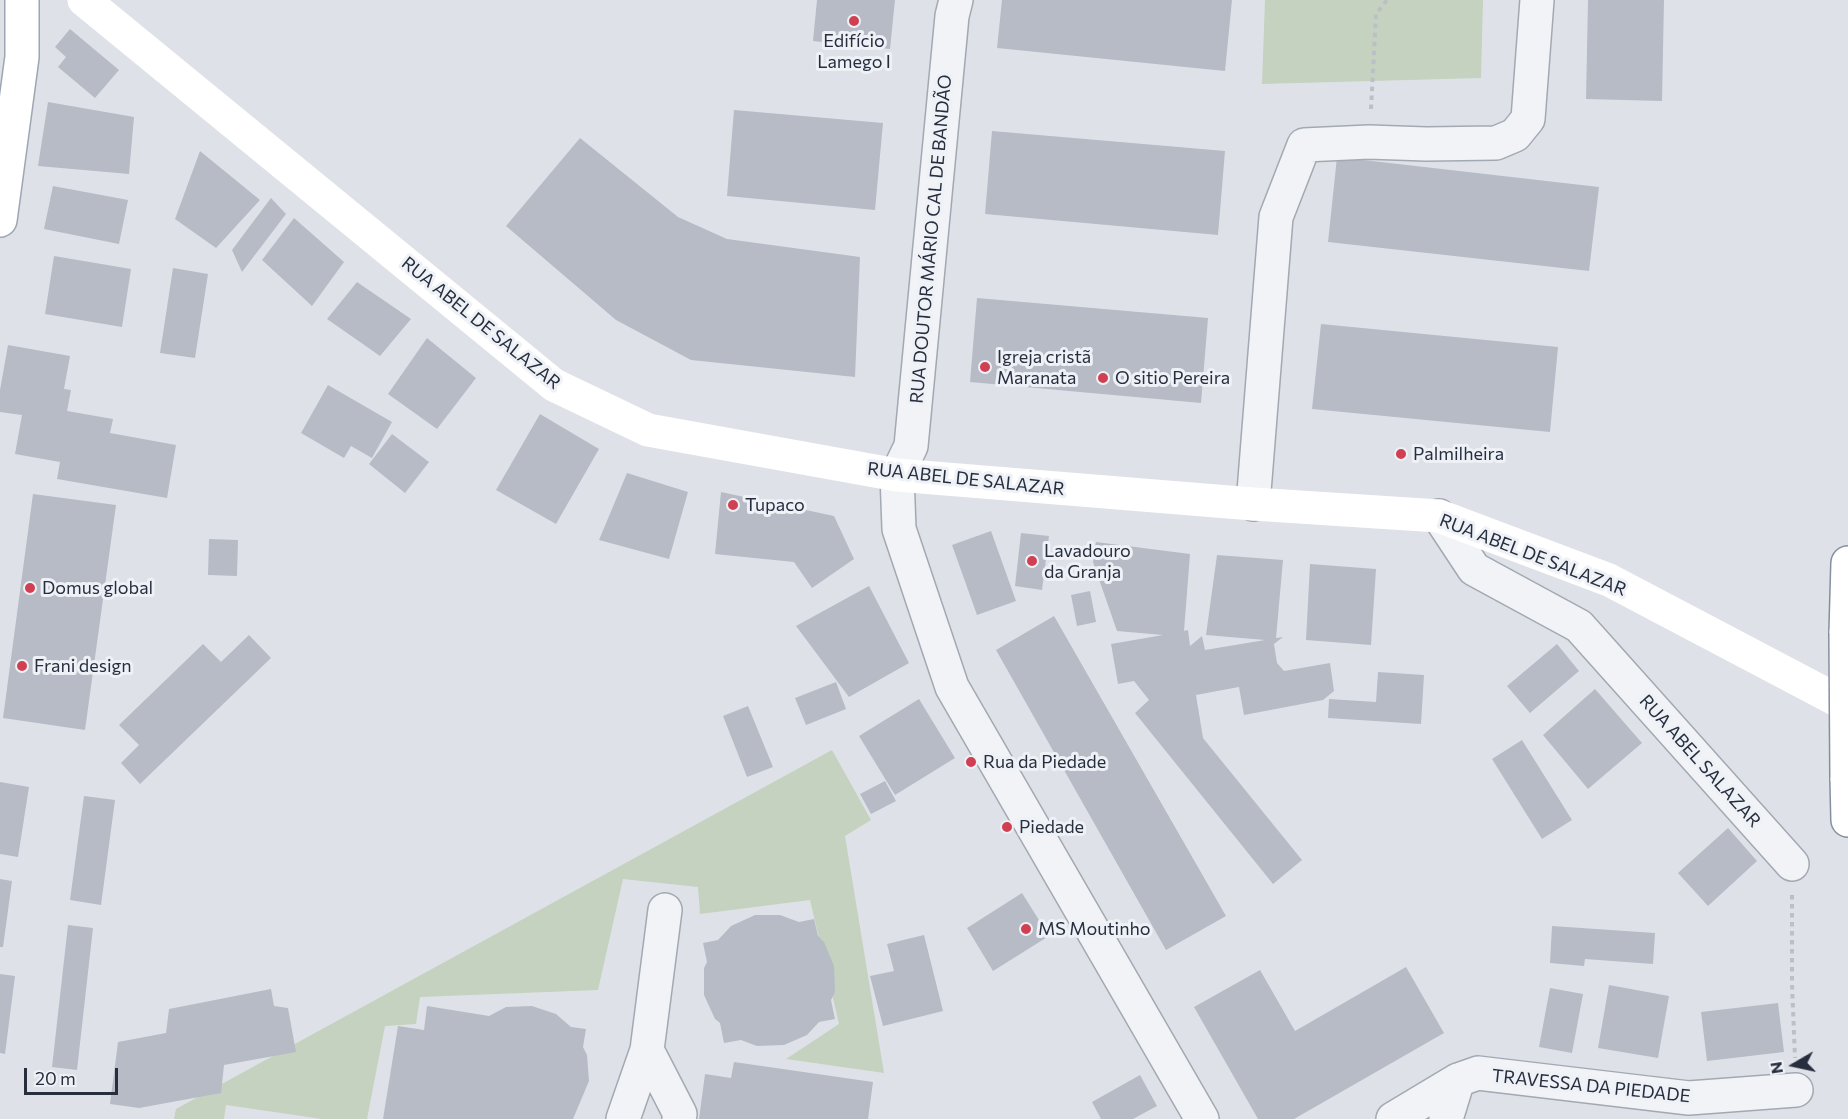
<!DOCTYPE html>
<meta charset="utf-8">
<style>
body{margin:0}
#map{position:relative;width:1848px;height:1119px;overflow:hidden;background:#dee2e8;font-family:Commissioner,sans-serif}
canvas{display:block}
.north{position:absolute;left:1764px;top:1035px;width:60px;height:60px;-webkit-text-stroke:4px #eef1f6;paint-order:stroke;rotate:261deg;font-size:16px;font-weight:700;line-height:24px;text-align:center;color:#272f3f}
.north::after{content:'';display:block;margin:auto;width:21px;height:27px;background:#272f3f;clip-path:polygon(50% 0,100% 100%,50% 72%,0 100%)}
.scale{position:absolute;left:24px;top:1068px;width:94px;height:27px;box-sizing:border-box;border:3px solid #272f3f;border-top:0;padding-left:8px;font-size:18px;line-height:21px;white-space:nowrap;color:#272f3f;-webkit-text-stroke:4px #eef1f6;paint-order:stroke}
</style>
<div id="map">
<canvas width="1848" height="1119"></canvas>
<div class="north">N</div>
<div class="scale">20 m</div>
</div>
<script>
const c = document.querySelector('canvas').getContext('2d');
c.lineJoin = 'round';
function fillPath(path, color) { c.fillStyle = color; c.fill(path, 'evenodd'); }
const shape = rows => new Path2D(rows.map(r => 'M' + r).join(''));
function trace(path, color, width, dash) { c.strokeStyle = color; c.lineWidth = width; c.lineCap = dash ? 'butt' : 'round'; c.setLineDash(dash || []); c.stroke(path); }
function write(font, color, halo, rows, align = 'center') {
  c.font = font + ' Commissioner,sans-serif'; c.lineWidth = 6; c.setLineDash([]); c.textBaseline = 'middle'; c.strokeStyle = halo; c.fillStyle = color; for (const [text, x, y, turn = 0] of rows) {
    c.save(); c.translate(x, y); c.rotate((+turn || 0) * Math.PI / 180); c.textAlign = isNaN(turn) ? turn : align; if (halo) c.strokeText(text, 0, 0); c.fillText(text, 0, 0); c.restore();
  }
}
fillPath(shape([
 [1265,0,1483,0,1481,78,1262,84],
 [832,750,871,820,845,836,884,1073,786,1059,839,1024,810,900,700,914,698,887,623,879,598,990,420,997,416,1024,385,1026,367,1119,322,1119,226,1105,224,1119,174,1119,176,1109]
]), '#c4d2bf');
fillPath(shape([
 [817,0,895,0,890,49,813,41],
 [1002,0,1232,0,1225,71,997,48],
 [1588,0,1664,0,1662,101,1586,99],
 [70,29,119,70,95,98,58,67,66,57,55,47],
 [48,102,134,117,129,174,38,166],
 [734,110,883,123,875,210,727,196],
 [992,131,1225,151,1218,235,985,214],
 [580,138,678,217,727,239,860,257,855,377,691,360,616,320,506,226],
 [200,151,260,200,216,248,175,219],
 [1337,157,1599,187,1589,271,1328,242],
 [53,186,128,200,119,244,44,229],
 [271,198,286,214,242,272,232,250],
 [294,218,344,262,312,306,262,260],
 [54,256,131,269,122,327,45,314],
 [173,268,208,274,195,358,160,353],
 [357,282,411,319,380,356,327,319],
 [977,298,1208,318,1201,403,970,382],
 [1321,324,1558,347,1550,432,1312,409],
 [427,338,476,378,437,429,388,394],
 [8,345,70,356,64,389,71,390,67,411,113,419,110,433,176,445,167,498,57,479,60,462,15,454,22,415,0,412,0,390],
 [328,385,392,422,372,458,351,446,344,458,301,433],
 [540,414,599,449,556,524,496,490],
 [392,434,429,462,405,493,369,464],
 [627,473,688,492,669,559,599,540],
 [721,492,834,516,854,559,812,588,794,562,715,554],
 [33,494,116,505,85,730,3,718],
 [991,531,1016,601,977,615,952,545],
 [1021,533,1049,536,1042,590,1015,586],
 [209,539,238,540,237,576,208,575],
 [1096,542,1190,554,1184,631,1188,630,1190,646,1202,636,1205,650,1265,640,1206,635,1217,555,1283,560,1276,638,1283,637,1274,644,1277,663,1284,671,1330,663,1334,691,1323,700,1244,715,1239,687,1196,695,1203,738,1302,860,1273,884,1135,713,1149,700,1134,681,1118,684,1111,644,1163,635,1117,631,1093,562],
 [1310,564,1376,569,1371,645,1306,640],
 [869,586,909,663,849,697,796,626],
 [1090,591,1096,622,1077,626,1071,595],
 [1054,616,1226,916,1166,950,996,650],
 [249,635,271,658,140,784,121,763,139,745,119,725,203,644,221,662],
 [1557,644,1579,671,1530,713,1507,686],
 [1378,672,1424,675,1421,724,1328,718,1329,699,1376,702],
 [836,682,846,709,806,725,795,698],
 [1595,689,1642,743,1588,789,1543,735],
 [919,699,955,758,895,795,859,736],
 [748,706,773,767,747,777,723,716],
 [1522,740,1572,820,1542,839,1492,759],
 [885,781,896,801,871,814,860,794],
 [0,782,29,787,18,857,0,854],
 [84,796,115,800,101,905,70,900],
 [1728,828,1757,861,1708,906,1678,873],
 [0,879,12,881,3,947,0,947],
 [1022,893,1049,936,993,971,967,928],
 [755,915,780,915,799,922,814,919,818,936,824,942,834,966,835,992,831,1000,835,1019,819,1022,807,1035,784,1045,757,1046,741,1040,724,1043,720,1023,715,1019,704,995,704,968,707,962,703,943,718,940,731,926],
 [68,925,93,928,77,1070,52,1067],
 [1552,926,1655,933,1653,964,1585,959,1584,966,1550,963],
 [924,935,943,1011,883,1026,870,976,894,971,887,944],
 [1406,967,1444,1033,1294,1119,1258,1119,1194,1007,1260,970,1295,1031],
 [0,974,15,976,5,1054,0,1053],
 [1609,985,1669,996,1658,1058,1598,1048],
 [1550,988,1583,994,1572,1053,1539,1047],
 [271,989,274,1006,288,1008,296,1052,224,1065,221,1093,139,1108,110,1104,118,1042,166,1033,169,1009],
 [1778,1003,1784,1052,1707,1061,1701,1012],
 [427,1006,489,1016,506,1007,532,1006,556,1014,571,1027,586,1029,583,1047,587,1055,589,1081,573,1119,383,1119,398,1026,424,1030],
 [734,1062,873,1082,868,1119,699,1119,705,1074,731,1078],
 [1140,1075,1157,1106,1133,1119,1101,1119,1092,1102]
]), '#b6bbc5');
const street = shape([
 [956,0,952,16,911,446,897,475,899,529,952,687,1202,1119],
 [1253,504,1276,217,1304,145,1369,142,1426,144,1496,143,1515,135,1528,119,1537,0],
 [1439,516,1474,569,1579,626,1792,864],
 [647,1050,665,910],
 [623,1119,647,1050,680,1114,679,1119],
 [1393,1119,1458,1080,1478,1073,1689,1098,1796,1090],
 [1446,1119,1458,1080]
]);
const primary = shape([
 [0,220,22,57,22,0]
]);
const highway = shape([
 [1846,633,1848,563],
 [1847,778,1848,820]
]);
trace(street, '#a3a9b2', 36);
trace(primary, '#9ea6b4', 36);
trace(highway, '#868f9f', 36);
trace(shape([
 [1371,109,1376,14,1387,0],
 [1792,895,1792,984,1795,1058]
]), '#bcc0c6', 4, [4.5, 4.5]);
trace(street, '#f1f3f6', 33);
trace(shape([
 [84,0,554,385,648,430,897,475,1253,504,1439,516,1609,580,1848,706]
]), '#fff', 33);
trace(primary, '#fff', 33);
trace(highway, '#fff', 33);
const highwayBridge = shape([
 [1846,633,1847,778]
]);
trace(highwayBridge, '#868f9f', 36, []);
trace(highwayBridge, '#fff', 33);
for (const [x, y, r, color] of [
 [854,21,6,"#d04052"],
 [985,367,6,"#d04052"],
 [1103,378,6,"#d04052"],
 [1401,454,6,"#d04052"],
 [733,505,6,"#d04052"],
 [1032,561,6,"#d04052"],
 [30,588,6,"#d04052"],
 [22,666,6,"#d04052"],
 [971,762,6,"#d04052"],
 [1007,827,6,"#d04052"],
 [1026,929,6,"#d04052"]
]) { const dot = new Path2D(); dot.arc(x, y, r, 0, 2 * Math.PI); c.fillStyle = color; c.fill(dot); trace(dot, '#eef1f6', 2); }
write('18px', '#272f3f', '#eef1f6', [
 ["Edifício",854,41,"center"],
 ["Lamego I",854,62,"center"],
 ["Igreja cristã",997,357],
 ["Maranata",997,378],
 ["O sitio Pereira",1115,378],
 ["Palmilheira",1413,454],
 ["Tupaco",745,505],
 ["Lavadouro",1044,551],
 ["da Granja",1044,572],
 ["Domus global",42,588],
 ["Frani design",34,666],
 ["Rua da Piedade",983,762],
 ["Piedade",1019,827],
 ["MS Moutinho",1038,929]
], 'left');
write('18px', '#272f3f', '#eef1f6', [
 ["RUA DOUTOR MÁRIO CAL DE BANDÃO",931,239,-85],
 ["RUA ABEL DE SALAZAR",481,323,39],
 ["RUA ABEL DE SALAZAR",966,479,6],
 ["RUA ABEL DE SALAZAR",1533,555,21],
 ["RUA ABEL SALAZAR",1700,761,48],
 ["TRAVESSA DA PIEDADE",1591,1086,6]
]);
</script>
